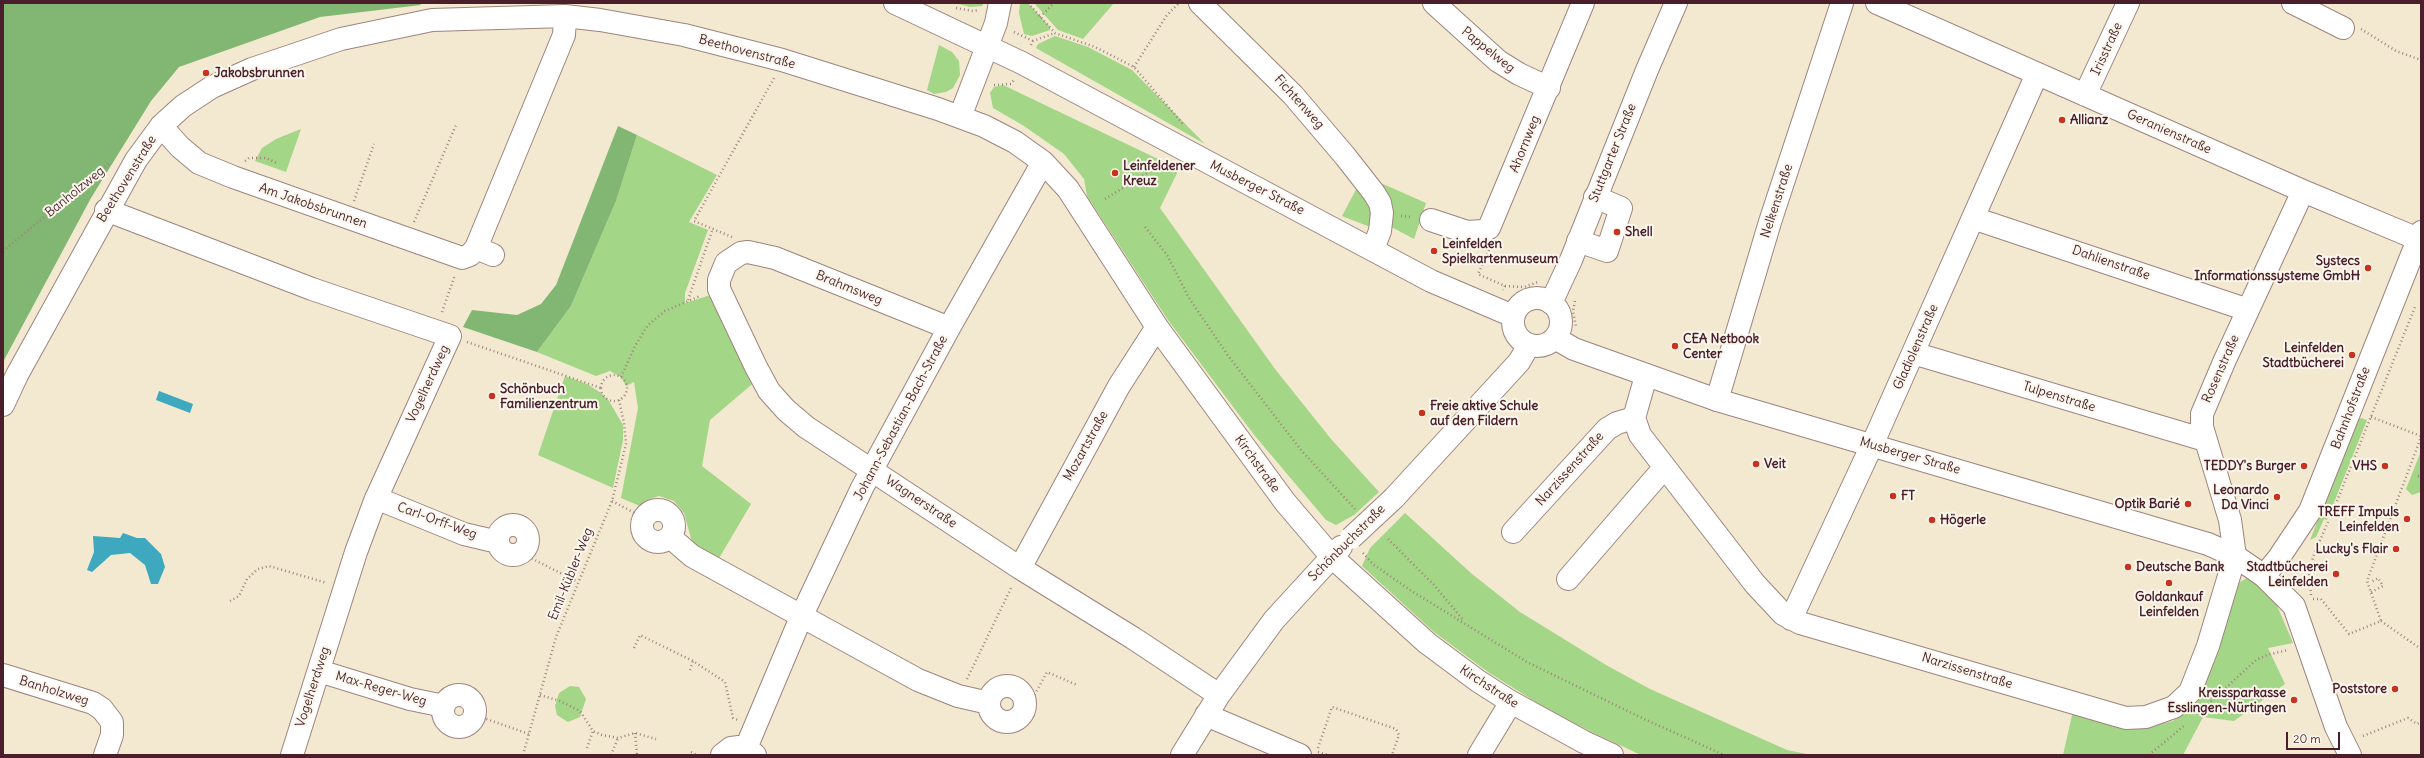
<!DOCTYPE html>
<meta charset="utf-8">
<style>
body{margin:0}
#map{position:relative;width:2424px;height:758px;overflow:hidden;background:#f3e8d0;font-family:Delius,sans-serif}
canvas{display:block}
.frame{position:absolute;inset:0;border:4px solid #4a1f2b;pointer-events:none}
.scale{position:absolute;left:2286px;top:732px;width:54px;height:18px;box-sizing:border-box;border:2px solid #4a1f2b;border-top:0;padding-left:5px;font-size:12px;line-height:14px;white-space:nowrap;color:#4a1f2b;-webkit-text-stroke:3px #fbf7ec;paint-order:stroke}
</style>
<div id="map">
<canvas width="2424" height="758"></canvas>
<div class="frame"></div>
<div class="scale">20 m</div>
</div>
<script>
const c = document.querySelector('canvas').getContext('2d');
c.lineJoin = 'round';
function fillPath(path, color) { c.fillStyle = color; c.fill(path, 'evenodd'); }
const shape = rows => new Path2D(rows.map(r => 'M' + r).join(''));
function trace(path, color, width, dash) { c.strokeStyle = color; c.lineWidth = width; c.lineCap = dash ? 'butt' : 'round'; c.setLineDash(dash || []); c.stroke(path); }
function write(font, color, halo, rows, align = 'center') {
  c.font = font + ' Delius,sans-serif'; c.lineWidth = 4; c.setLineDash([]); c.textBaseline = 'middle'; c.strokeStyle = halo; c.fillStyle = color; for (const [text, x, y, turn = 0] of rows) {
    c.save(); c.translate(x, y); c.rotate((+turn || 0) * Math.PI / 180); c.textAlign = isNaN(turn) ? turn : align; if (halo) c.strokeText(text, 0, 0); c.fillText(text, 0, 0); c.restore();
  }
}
fillPath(shape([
 [955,3,984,3,982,6,970,7],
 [1020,3,1028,3,1050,27,1050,30,1032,36,1024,34,1019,13],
 [1034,3,1114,3,1083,39,1058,30],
 [1055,36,1088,47,1132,70,1205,144,1036,48,1038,44],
 [939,45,952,52,959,61,960,75,953,88,946,92,934,94,927,90],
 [1003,85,1179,169,1160,208,1275,369,1331,439,1379,492,1354,515,1336,525,1326,520,1255,436,1168,320,1087,196,1084,179,1064,154,1024,126,993,108,990,93,994,87],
 [301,129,286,172,255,161,262,148,276,139],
 [637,135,717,175,689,222,708,230,685,293,685,303,714,294,757,380,710,420,702,466,751,504,718,560,692,542,684,513,674,501,659,496,647,500,640,506,621,498,638,408,634,382,626,386,621,377,610,371,596,376,537,352,571,306,616,201],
 [1359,184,1381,187,1383,184,1426,203,1414,239,1382,222,1370,227,1342,216],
 [565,376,587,384,601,393,609,401,623,425,623,440,613,488,538,455],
 [2361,418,2367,420,2327,520,2324,519,2316,537,2310,540,2358,420],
 [2421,451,2421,492,2412,495,2406,489],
 [1405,513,1472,574,1520,612,1606,665,1650,689,1787,750,1812,755,1641,755,1558,716,1488,672,1434,632,1362,566,1370,548],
 [2251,576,2275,601,2293,643,2268,648,2285,684,2234,721,2203,717,2183,755,2063,755,2073,711,2145,728,2173,721,2198,701,2216,657,2236,584],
 [570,686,579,687,586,699,580,717,568,722,557,715,555,706,559,693]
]), '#a3d686');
fillPath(shape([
 [3,3,419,3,421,5,320,17,179,67,151,101,91,198,3,362],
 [618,126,637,135,616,201,571,306,537,352,463,327,472,310,517,315,541,304,556,285]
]), '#82b773');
fillPath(shape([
 [159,391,193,404,190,413,156,400],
 [123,533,137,538,145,538,161,554,165,567,158,584,151,584,145,565,130,553,111,555,92,572,87,570,94,552,93,536,120,538]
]), '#3ea9be');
const minor = shape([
 [1200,3,1293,95,1345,156,1374,193,1380,203,1382,213,1380,231,1373,249],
 [1434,3,1498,61,1519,74,1549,88],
 [1877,3,2303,191,2418,239],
 [2293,3,2343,28],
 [2085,95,2128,3],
 [960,117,996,23,1000,3],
 [161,126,180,147,199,163,233,177,462,258,470,255,476,248,564,35,565,16],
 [106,210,312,289,450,336,375,501,356,552,292,755],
 [1973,218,2248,310],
 [1431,220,1467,232,1483,231,1489,228,1583,3],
 [1578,241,1607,251,1621,208,1595,197],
 [476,248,493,255],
 [949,328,775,258,748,252,741,253,726,263,719,280,719,289,756,367,769,391,786,410,806,427,1020,568,1133,638,1219,695],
 [1913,353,2205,440],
 [1646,376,1634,418,1640,435,1755,584,1783,614,1800,623,2112,714,2126,718,2146,717,2174,707,2190,692,2208,646,2235,556,2230,520,2202,427,2202,414,2224,362,2303,191],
 [1717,400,1770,222,1842,3],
 [3,405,17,375,136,160,161,126,183,106,212,87,252,69,341,39,432,20,565,16,600,20,684,35,782,60,938,109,984,126,1015,142,1043,162,1068,189,1157,327,1285,502,1331,556,1427,643,1478,681,1511,702,1584,742,1612,755],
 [376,498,464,534,498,542],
 [1394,498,1519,362,1529,345],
 '642 526a16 16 0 1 1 32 0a16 16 0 1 1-32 0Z',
 '498 540a15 15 0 1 1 30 0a15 15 0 1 1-30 0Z',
 [1513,532,1607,429,1617,423,1634,418],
 [670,537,692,556,918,680,958,696,989,703],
 [1020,568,1119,386,1157,327],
 [2264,576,2278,559,2310,511,2421,232],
 [1568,579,1664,468],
 [1791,619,1872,445,2037,74],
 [319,671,410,699,444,706],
 [3,675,93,703,102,709,112,722,112,735,105,755],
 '989 704a18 18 0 1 1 36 0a18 18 0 1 1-36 0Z',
 '443 711a16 16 0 1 1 32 0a16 16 0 1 1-32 0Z',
 [1206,715,1300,755],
 [746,748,802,615,862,488,949,328,1043,162],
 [722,755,731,748,739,747,746,748,755,755],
 [1182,755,1219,695,1274,620,1341,547],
 [1479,755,1511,702]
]);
const major = shape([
 [895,3,1022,63,1431,281,1513,316],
 '1513 322a24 24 0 1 1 48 0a24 24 0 1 1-48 0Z',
 [1551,303,1571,260,1647,70,1676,3],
 [1555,338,1574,349,1717,400,2208,544,2235,556,2264,576,2294,606,2336,727,2350,755]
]);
trace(minor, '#9e847e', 24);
trace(major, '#9e847e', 24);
trace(shape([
 [1028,3,1055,33,1095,47,1134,67,1184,125],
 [956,8,973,11,978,10],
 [1040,17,1054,3],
 [2361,29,2396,51,2421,60],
 [1014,32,1033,41],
 [1031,45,1033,41,1055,33],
 [1134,67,1167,15,1179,3],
 [994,85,1011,84,1014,80],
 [245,161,249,158,266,158,277,163],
 [1105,199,1165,162],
 [354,201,374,144],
 [1401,216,1412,217],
 [414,222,456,125],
 [1145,227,1167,255,1189,298,1229,357,1301,450,1355,509],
 [732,237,694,221,774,78],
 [1489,250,1478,274,1505,286,1503,290],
 [3,251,111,162],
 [1505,286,1524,287,1538,282],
 [688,300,713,228],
 [1575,301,1573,311,1576,327],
 [442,312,455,275],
 [467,342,601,388],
 '601 388a13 13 0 1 1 26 0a13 13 0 1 1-26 0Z',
 [621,377,635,346,648,325,665,311,700,296],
 [2371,417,2421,436],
 [2418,476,2421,477],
 [612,501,644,518],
 [2331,516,2415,307],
 [1388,539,1435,586,1464,621],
 [521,553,578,582],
 [1363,553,1373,564,1410,590,1527,662,1642,718,1724,755],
 [2371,592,2383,586,2378,578,2371,582],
 [2311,595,2309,572,2314,554,2328,522],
 [2313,599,2321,599,2349,634,2381,621,2367,581,2421,437],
 [230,601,239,596,247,579,258,569,269,566,327,583],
 [2381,621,2421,649],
 [634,648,640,635,693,661,725,682,733,718,738,720],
 [690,670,693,661],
 [967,679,1012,586],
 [540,695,560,701,580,711,593,731,602,735,618,738,635,733,656,739],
 [1025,702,1035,694,1047,672,1077,685],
 [2205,707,2256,660,2267,655,2288,650],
 [475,715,529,734],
 [635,733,637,755],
 [2363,736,2408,718,2417,724,2421,722],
 [587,748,593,731],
 [1318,748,1332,707,1396,729,1399,735,1392,755],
 [691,752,697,755],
 [1318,752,1328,755],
 [523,755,556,637,612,501,626,444,624,423,619,400],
 [611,755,618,738],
 [2149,755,2185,725]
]), '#9e847e', 2.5, [1, 3]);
trace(minor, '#fff', 22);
trace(major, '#fff', 22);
const minorBridge = shape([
 [1351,538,1394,498]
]);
trace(minorBridge, '#9e847e', 24, []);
trace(minorBridge, '#fff', 22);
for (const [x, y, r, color] of [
 [206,73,4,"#c8321e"],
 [2062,120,4,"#c8321e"],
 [1115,173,4,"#c8321e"],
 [1617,232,4,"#c8321e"],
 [1434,251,4,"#c8321e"],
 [2368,268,4,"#c8321e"],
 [1675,346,4,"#c8321e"],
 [2352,355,4,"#c8321e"],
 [492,396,4,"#c8321e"],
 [1422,413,4,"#c8321e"],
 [1756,464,4,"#c8321e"],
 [2304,466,4,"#c8321e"],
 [2385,466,4,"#c8321e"],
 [1893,496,4,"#c8321e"],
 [2277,497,4,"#c8321e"],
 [2188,504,4,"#c8321e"],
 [2407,519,4,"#c8321e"],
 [1932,520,4,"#c8321e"],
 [2396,549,4,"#c8321e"],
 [2128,567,4,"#c8321e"],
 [2336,574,4,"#c8321e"],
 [2169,583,4,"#c8321e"],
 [2395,689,4,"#c8321e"],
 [2294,700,4,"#c8321e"]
]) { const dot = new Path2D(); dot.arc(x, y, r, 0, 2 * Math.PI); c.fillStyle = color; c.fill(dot); trace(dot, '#fbf7ec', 1.5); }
write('13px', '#4a1f2b', '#fbf7ec', [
 ["Irisstraße",2107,49,-65],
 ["Pappelweg",1488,50,39],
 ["Beethovenstraße",747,52,15],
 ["Fichtenweg",1299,102,48],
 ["Geranienstraße",2169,132,24],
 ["Ahornweg",1525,144,-68],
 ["Stuttgarter Straße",1613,153,-68],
 ["Beethovenstraße",127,179,-58],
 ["Musberger Straße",1257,188,27],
 ["Banholzweg",75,192,-39],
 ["Nelkenstraße",1777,201,-72],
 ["Am Jakobsbrunnen",313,206,19],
 ["Dahlienstraße",2111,263,19],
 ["Brahmsweg",849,288,22],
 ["Gladiolenstraße",1916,347,-66],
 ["Rosenstraße",2221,369,-66],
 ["Vogelherdweg",428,384,-65],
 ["Tulpenstraße",2059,397,17],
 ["Bahnhofstraße",2351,408,-69],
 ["Johann-Sebastian-Bach-Straße",901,418,-62],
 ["Mozartstraße",1086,446,-61],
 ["Musberger Straße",1910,456,16],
 ["Kirchstraße",1257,464,54],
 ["Narzissenstraße",1570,469,-48],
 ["Wagnerstraße",921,502,34],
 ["Carl-Orff-Weg",437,521,20],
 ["Schönbuchstraße",1347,543,-45],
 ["Emil-Kübler-Weg",571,574,-68],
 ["Narzissenstraße",1967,671,17],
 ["Vogelherdweg",313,687,-72],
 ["Kirchstraße",1489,687,33],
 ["Max-Reger-Weg",381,689,16],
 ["Banholzweg",54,691,17]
]);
write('bold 13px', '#4a1f2b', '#fbf7ec', [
 ["Jakobsbrunnen",214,73],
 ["Allianz",2070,120],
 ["Leinfeldener",1123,166],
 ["Kreuz",1123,181],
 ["Shell",1625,232],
 ["Leinfelden",1442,244],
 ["Spielkartenmuseum",1442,259],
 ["Systecs",2360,261,"right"],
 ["Informationssysteme GmbH",2360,276,"right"],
 ["CEA Netbook",1683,339],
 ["Center",1683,354],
 ["Leinfelden",2344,348,"right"],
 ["Stadtbücherei",2344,363,"right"],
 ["Schönbuch",500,389],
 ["Familienzentrum",500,404],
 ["Freie aktive Schule",1430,406],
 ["auf den Fildern",1430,421],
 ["Veit",1764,464],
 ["TEDDY's Burger",2296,466,"right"],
 ["VHS",2377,466,"right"],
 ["Leonardo",2269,490,"right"],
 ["Da Vinci",2269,505,"right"],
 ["FT",1901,496],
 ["Optik Barié",2180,504,"right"],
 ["TREFF Impuls",2399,512,"right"],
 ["Leinfelden",2399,527,"right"],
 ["Högerle",1940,520],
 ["Lucky's Flair",2388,549,"right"],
 ["Deutsche Bank",2136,567],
 ["Stadtbücherei",2328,567,"right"],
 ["Leinfelden",2328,582,"right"],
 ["Goldankauf",2169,597,"center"],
 ["Leinfelden",2169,612,"center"],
 ["Poststore",2387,689,"right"],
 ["Kreissparkasse",2286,693,"right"],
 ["Esslingen-Nürtingen",2286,708,"right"]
], 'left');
</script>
